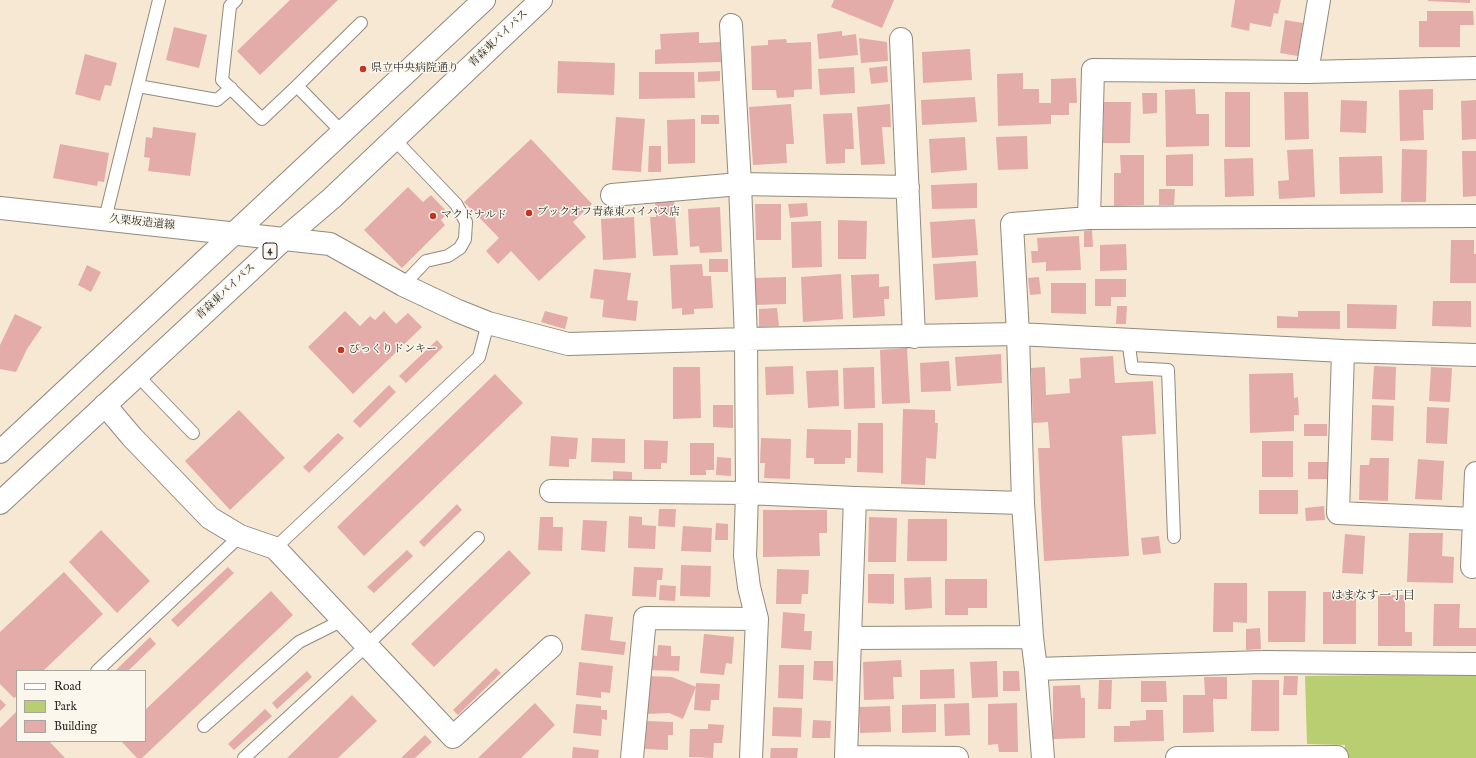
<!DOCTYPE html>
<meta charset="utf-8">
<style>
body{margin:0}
#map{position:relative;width:1476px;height:758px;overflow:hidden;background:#f7e8d3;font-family:"IM FELL English",serif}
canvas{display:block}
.legend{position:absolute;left:16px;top:670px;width:130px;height:72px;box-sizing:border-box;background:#fbf7ec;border:1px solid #a8a59f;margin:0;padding:5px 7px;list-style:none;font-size:12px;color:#2b2b2b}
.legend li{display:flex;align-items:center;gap:8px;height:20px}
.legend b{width:20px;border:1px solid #a8a59f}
</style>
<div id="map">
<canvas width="1476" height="758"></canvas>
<ul class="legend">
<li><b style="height:5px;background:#fff"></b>Road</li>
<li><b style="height:11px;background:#b9cd71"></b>Park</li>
<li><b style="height:11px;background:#e4aca9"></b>Building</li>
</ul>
</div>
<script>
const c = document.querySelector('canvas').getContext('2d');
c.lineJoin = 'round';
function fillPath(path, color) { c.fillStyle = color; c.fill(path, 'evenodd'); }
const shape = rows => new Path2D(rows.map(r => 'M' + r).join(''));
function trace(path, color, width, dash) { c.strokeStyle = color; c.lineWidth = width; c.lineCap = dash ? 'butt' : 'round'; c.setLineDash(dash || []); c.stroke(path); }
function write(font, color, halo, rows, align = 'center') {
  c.font = font + ' "IM FELL English","Noto Serif JP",serif'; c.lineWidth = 3; c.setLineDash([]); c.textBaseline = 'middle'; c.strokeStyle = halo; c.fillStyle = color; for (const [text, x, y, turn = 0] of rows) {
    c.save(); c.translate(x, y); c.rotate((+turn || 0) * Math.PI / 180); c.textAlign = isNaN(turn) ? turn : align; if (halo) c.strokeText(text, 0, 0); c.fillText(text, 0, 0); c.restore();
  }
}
fillPath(shape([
 [1476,674,1476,758,1344,758,1345,745,1307,744,1305,676]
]), '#b9cd71');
fillPath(shape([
 [290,0,338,0,260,75,237,51],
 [834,0,894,0,882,28,831,7],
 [1235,0,1281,0,1278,14,1274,13,1271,27,1250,23,1249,31,1231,27],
 [1428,0,1470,0,1470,3,1428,1],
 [1427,11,1473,11,1474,25,1460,25,1460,47,1419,47,1419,21,1427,21],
 [1285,20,1303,23,1298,56,1280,53],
 [174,27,207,35,199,68,166,60],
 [842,31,842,36,856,34,858,55,819,59,817,34],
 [699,32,699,43,720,42,721,62,655,64,655,50,661,49,660,34],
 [859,38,887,42,888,61,861,63],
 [786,39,787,43,811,42,812,89,794,90,794,97,777,98,776,90,752,90,751,46,768,45,768,40],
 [970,49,972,80,923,83,922,52],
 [85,54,117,63,111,86,105,85,100,101,75,94],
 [558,61,615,63,614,95,557,93],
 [887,66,888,82,871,84,869,68],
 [854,67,855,93,820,95,818,69],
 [720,71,720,81,698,82,698,72],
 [639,72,694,72,695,98,639,99],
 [1023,73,1023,89,1039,89,1039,103,1051,103,1051,79,1076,78,1077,103,1069,103,1069,115,1051,115,1051,124,998,126,997,74],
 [1195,89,1196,114,1209,114,1209,146,1166,147,1165,90],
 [1433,89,1433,110,1423,110,1424,140,1400,141,1399,90],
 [1225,92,1250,92,1250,147,1225,147],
 [1284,92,1308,92,1309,139,1285,140],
 [1142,93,1157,93,1157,113,1143,114],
 [975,97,977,122,922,125,921,100],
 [1341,100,1367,101,1366,133,1340,132],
 [1476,100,1476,139,1462,140,1461,101],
 [1104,102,1131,102,1130,143,1103,143],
 [791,104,794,144,786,144,787,163,753,165,749,107],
 [890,104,891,127,882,127,885,164,861,165,857,107],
 [852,113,854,149,845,149,845,163,826,164,823,114],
 [701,115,719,115,719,124,701,124],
 [616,117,645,119,641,172,612,170],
 [695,119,695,163,668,164,667,120],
 [153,127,196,133,190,176,148,171,150,158,144,157,146,137,152,138],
 [1027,136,1028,169,998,170,996,137],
 [965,137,967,170,931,173,929,139],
 [531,139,592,204,573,222,586,237,539,281,511,251,498,264,486,251,499,238,464,202],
 [60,144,109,153,104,182,98,181,97,186,53,178],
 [649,146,661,146,661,172,648,172],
 [1313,149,1315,197,1279,199,1278,181,1289,180,1287,150],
 [1402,149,1427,150,1426,202,1401,202],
 [1462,151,1476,151,1476,196,1463,197],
 [1193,154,1193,186,1166,186,1166,155],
 [1120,155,1144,155,1144,205,1114,206,1114,173,1121,173],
 [1382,156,1383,193,1340,194,1339,157],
 [1253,158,1254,196,1225,197,1224,159],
 [977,183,977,208,932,209,931,185],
 [408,187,423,202,431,195,448,213,441,220,445,225,402,268,364,230],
 [1159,189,1175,189,1174,205,1159,205],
 [674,201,678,255,653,256,650,217,656,217,655,203],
 [807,203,808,216,790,218,788,204],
 [755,204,781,204,781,240,756,240],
 [720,207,722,252,700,253,699,246,690,247,688,209],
 [634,217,636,258,603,260,601,219],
 [975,219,978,255,932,258,930,222],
 [838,220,867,221,866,259,838,259],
 [821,221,822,267,792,268,791,222],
 [1092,230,1093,247,1084,247,1084,231],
 [1079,236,1081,270,1046,271,1046,262,1032,263,1031,251,1038,251,1037,238],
 [1451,240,1474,240,1474,254,1476,254,1476,283,1450,283],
 [1126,244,1127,270,1100,271,1100,245],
 [709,259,728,259,728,272,709,272],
 [976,261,978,297,935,300,933,264],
 [702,264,703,276,711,276,713,308,694,309,694,314,682,315,682,308,672,309,670,265],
 [87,265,101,272,91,292,78,285],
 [594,269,631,273,627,300,638,301,636,321,602,317,604,300,590,298],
 [841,274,843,319,803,322,801,277],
 [879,274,879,287,889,286,889,299,884,299,885,316,853,318,851,275],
 [786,277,786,304,755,305,754,278],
 [1039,277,1041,294,1030,295,1028,278],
 [1095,279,1126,279,1126,297,1111,297,1111,306,1095,306],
 [1051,283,1086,283,1086,314,1051,313],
 [1433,301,1471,301,1471,327,1432,326],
 [1347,304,1397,305,1396,329,1347,328],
 [1117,306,1127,306,1126,324,1116,324],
 [777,308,779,326,759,327,759,309],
 [345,311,360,326,370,316,375,320,384,311,396,324,408,313,422,327,353,394,308,347],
 [545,311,568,317,565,329,541,322],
 [1298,311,1340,311,1340,329,1277,328,1277,316,1298,317],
 [15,314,42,327,27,349,16,372,0,369,0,345],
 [437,340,443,347,406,383,399,376],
 [907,348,910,403,882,404,880,350],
 [1001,354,1002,383,957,386,955,357],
 [1113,356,1115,383,1153,381,1156,434,1122,436,1129,556,1044,561,1038,448,1050,448,1048,422,1033,423,1031,368,1045,367,1046,395,1070,393,1069,379,1081,378,1080,358],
 [949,361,951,391,921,392,920,363],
 [793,366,794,394,766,395,765,367],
 [1374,366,1396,367,1395,400,1372,399],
 [673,367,700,367,701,418,673,419],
 [874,367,875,408,844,409,843,368],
 [1431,367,1452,368,1450,402,1429,401],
 [838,370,839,406,808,408,806,371],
 [1293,373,1294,398,1298,397,1299,415,1294,415,1294,431,1250,433,1249,374],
 [495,374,523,403,364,556,337,527],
 [389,385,396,392,360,428,353,421],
 [713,405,733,405,733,428,713,427],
 [1372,405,1394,406,1393,441,1371,440],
 [1427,407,1449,408,1447,444,1426,443],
 [903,409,935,410,935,423,938,423,936,459,926,458,925,485,901,484],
 [239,410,285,458,230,510,185,461],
 [858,423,883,423,883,473,857,472],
 [1304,424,1327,424,1327,436,1304,436],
 [807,429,851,430,851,458,845,458,845,464,814,464,814,458,806,458],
 [338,433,344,438,309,473,303,467],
 [551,436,578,438,576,459,569,459,569,467,549,466],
 [592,438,625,439,625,463,591,462],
 [761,438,791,439,790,479,764,478,765,463,760,463],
 [644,440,668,441,667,463,661,463,661,469,644,469],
 [1262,441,1293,441,1293,477,1262,477],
 [690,443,714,443,714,470,706,470,706,475,690,475],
 [717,457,731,458,731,476,716,475],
 [1370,458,1389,458,1388,501,1359,500,1360,465,1369,465],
 [1418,459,1444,461,1442,500,1415,499],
 [1308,462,1328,462,1327,479,1308,479],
 [613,471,632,472,632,482,613,481],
 [1259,490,1298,490,1298,514,1259,514],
 [457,504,462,510,424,547,419,542],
 [1324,506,1325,520,1306,521,1305,508],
 [659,509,676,509,675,527,658,526],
 [763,510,827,510,827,533,819,533,820,556,763,557],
 [629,516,642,517,642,525,656,526,655,549,628,548],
 [540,517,553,517,553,527,563,527,562,551,538,550],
 [869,517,897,518,896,562,868,562],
 [908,519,947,519,947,561,907,561],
 [583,520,607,521,605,552,581,550],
 [716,523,728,524,728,540,715,540],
 [683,526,712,528,711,552,681,551],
 [101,530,150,581,117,613,69,562],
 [1409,533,1443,533,1442,556,1454,557,1453,583,1407,582],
 [1345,534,1365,536,1363,574,1342,573],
 [1159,536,1161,553,1143,555,1141,538],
 [407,550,413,556,374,593,367,587],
 [509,550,531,573,434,667,411,644],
 [681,565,711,566,710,597,680,596],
 [228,567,234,573,178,627,171,620],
 [634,567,663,568,662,580,657,580,656,597,632,596],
 [777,569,809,570,808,594,802,594,801,604,776,604],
 [64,572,103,614,43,671,17,671,17,696,14,698,0,684,0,632],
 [868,574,894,574,894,604,868,603],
 [931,577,932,608,905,610,904,578],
 [945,579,987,579,987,608,968,608,968,615,945,615],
 [1214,583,1247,583,1247,623,1233,622,1233,632,1213,632],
 [660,585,676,586,675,601,659,600],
 [271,591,293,615,142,758,137,758,121,741,145,741,145,710],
 [1268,591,1306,591,1305,642,1268,642],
 [1323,592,1356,592,1356,644,1323,644],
 [1378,595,1405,595,1405,632,1412,632,1412,646,1378,646],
 [1434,604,1460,604,1459,628,1476,628,1476,646,1433,646],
 [783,612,805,614,804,631,812,631,811,650,781,648],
 [585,614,613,617,610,640,626,642,624,655,581,650],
 [1260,628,1261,649,1246,650,1246,629],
 [704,634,734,637,732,664,726,663,724,675,700,673],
 [150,637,156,644,128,671,115,671],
 [658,645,671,646,671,656,680,656,679,671,649,670,650,655,657,656],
 [901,660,902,677,893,677,894,699,864,700,863,662],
 [814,661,833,661,833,681,813,680],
 [997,661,998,697,972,698,970,662],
 [579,662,613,666,610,693,601,692,601,698,576,695],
 [779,665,804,665,803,699,778,698],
 [496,668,501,673,458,715,453,710],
 [954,669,955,698,920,699,920,670],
 [307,671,312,677,277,709,272,703],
 [1003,671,1019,671,1020,691,1003,691],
 [648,676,672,677,696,687,683,719,669,713,646,714],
 [1284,676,1298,676,1297,695,1283,695],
 [1204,677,1227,677,1227,699,1213,699,1214,732,1183,733,1183,695,1205,695],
 [1099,680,1112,680,1111,709,1098,709],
 [1252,680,1279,680,1279,731,1251,731],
 [1141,681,1166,681,1167,702,1141,702],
 [696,683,720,684,719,700,711,700,710,711,694,710],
 [1080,685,1081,698,1085,698,1085,738,1053,739,1053,686],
 [352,695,377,721,338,758,287,758],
 [0,699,6,705,0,711],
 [535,703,555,725,521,758,478,758],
 [969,703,970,735,945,736,944,704],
 [1017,703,1018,752,999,752,998,744,988,745,988,704],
 [576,704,601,706,601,710,607,710,607,720,602,719,601,736,573,733],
 [936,704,936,732,902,733,902,705],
 [890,706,891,732,860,733,859,707],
 [773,707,802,708,801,737,772,736],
 [265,709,272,716,234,750,228,744],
 [1146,710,1163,710,1164,741,1114,742,1114,726,1130,726,1130,721,1146,720],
 [17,711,17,741,49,741,65,758,0,758,0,728],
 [813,720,831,721,830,738,812,738],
 [647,721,673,722,673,735,668,735,668,750,645,749],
 [708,724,724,725,722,743,714,743,713,758,689,757,690,729,708,729],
 [425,735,432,742,415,758,401,758],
 [573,747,599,750,598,758,572,758],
 [771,748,798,748,797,758,770,758]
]), '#e4aca9');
const lane = shape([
 [236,0,230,6,222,80,262,119,297,86,342,132],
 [138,86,217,100,231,88],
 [297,86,361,23],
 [394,139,456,204,466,222,465,239,460,248,448,256,426,261,403,285],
 [105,219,159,0],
 [1128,339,1132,368,1168,370,1174,537],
 [137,375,193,433],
 [275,548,479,357,488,323],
 [97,671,240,536],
 [204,726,299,642,343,620],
 [244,758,367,645,478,538]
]);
const street = shape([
 [731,25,740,184,746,339,747,493,745,556,749,587,757,619,751,758],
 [901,39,914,337],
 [1476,68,1307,72,1093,70,1089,218,1012,224,1018,334,1023,503,1032,637,1036,669,1264,662,1476,664],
 [1307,72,1319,0],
 [612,195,740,184,908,187],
 [1089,218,1476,216],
 [284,239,330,244,403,285,458,311,488,323,568,344,746,339,1018,334,1343,351,1476,355],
 [1343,351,1338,513,1474,519],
 [105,405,132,437,210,518,240,536,275,548,453,737,551,647],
 [551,491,747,493,855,498,1023,503],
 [1472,567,1476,473],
 [850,638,855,498],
 [1036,669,1043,758],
 [632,758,645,618,757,619],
 [957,758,846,757,850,638,1032,637],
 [1177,758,1337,757]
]);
const secondary = shape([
 [0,208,284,239]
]);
const highway = shape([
 [0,452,484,0],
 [0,503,284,239,332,198,541,0]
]);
trace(lane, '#918a7f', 14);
trace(street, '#918a7f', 24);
trace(secondary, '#918a7f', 24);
trace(highway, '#918a7f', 24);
trace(lane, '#fff', 12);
trace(street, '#fff', 22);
trace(secondary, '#fff', 22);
trace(highway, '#fff', 22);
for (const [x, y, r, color] of [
 [363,69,4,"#c8321e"],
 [529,213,4,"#c8321e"],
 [433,216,4,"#c8321e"],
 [341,350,4,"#c8321e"]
]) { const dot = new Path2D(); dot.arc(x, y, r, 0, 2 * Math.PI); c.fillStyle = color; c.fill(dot); trace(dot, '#fbf7ec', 1.5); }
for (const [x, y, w] of [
 [270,251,14]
]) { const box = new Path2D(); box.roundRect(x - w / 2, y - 8, w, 16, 3); c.fillStyle = '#fbf7ec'; c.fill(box); trace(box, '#2b2b2b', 1); }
write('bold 10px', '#2b2b2b', null, [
 ["4",270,251]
]);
write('11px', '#2b2b2b', '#fbf7ec', [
 ["青森東バイパス",499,39,-44],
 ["久栗坂造道線",142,223,6],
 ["青森東バイパス",226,292,-43]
]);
write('11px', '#2b2b2b', '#fbf7ec', [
 ["県立中央病院通り",371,69],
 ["ブックオフ青森東バイパス店",537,213],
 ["マクドナルド",441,216],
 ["びっくりドンキー",349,350]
], 'left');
write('12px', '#2b2b2b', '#fbf7ec', [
 ["はまなす一丁目",1373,597]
]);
</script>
